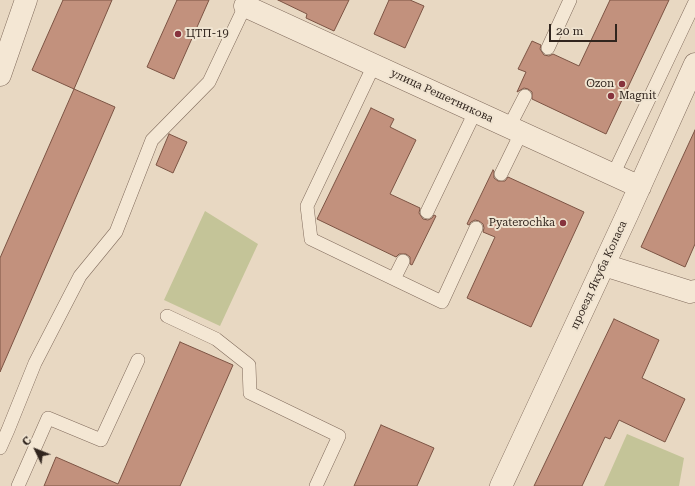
<!DOCTYPE html>
<meta charset="utf-8">
<style>
body{margin:0}
#map{position:relative;width:695px;height:486px;overflow:hidden;background:#e8d8c2;font-family:"Roboto Serif",serif}
canvas{display:block}
.north{position:absolute;left:16px;top:430px;width:40px;height:40px;-webkit-text-stroke:3px #f0e4d1;paint-order:stroke;rotate:313deg;font-size:11px;font-weight:700;line-height:16px;text-align:center;color:#31251e}
.north::after{content:'';display:block;margin:auto;width:14px;height:18px;background:#31251e;clip-path:polygon(50% 0,100% 100%,50% 72%,0 100%)}
.scale{position:absolute;left:549px;top:24px;width:68px;height:18px;box-sizing:border-box;border:2px solid #31251e;border-top:0;padding-left:5px;font-size:12px;line-height:14px;white-space:nowrap;color:#31251e;-webkit-text-stroke:3px #f0e4d1;paint-order:stroke}
</style>
<div id="map">
<canvas width="695" height="486"></canvas>
<div class="north">С</div>
<div class="scale">20 m</div>
</div>
<script>
const c = document.querySelector('canvas').getContext('2d');
c.lineJoin = 'round';
function fillPath(path, color) { c.fillStyle = color; c.fill(path, 'evenodd'); }
const shape = rows => new Path2D(rows.map(r => 'M' + r).join(''));
function trace(path, color, width, dash) { c.strokeStyle = color; c.lineWidth = width; c.lineCap = dash ? 'butt' : 'round'; c.setLineDash(dash || []); c.stroke(path); }
function write(font, color, halo, rows, align = 'center') {
  c.font = font + ' "Roboto Serif",serif'; c.lineWidth = 4; c.setLineDash([]); c.textBaseline = 'middle'; c.strokeStyle = halo; c.fillStyle = color; for (const [text, x, y, turn = 0] of rows) {
    c.save(); c.translate(x, y); c.rotate((+turn || 0) * Math.PI / 180); c.textAlign = isNaN(turn) ? turn : align; if (halo) c.strokeText(text, 0, 0); c.fillText(text, 0, 0); c.restore();
  }
}
fillPath(shape([
 [205,211,258,244,220,326,164,300],
 [627,434,684,458,679,486,604,486]
]), '#c4c498');
const building = shape([
 [63,0,112,0,74,89,32,70,63,0],
 [177,0,209,0,174,79,147,67,177,0],
 [278,0,349,0,334,31,306,18,307,14,278,0],
 [389,0,410,0,424,6,405,48,374,34,389,0],
 [610,0,669,0,606,134,532,99,532,92,528,89,524,88,517,92,526,72,518,69,532,41,541,45,540,49,544,55,549,56,553,54,579,66,610,0],
 [74,89,115,107,0,372,0,258,74,89],
 [371,108,394,119,390,127,416,140,390,194,420,208,419,213,423,219,428,220,432,218,434,215,436,216,412,265,410,264,410,257,406,254,399,254,396,257,317,219,371,108],
 [695,130,695,244,685,267,641,247,695,130],
 [169,134,187,142,173,173,156,165,169,134],
 [493,170,494,171,494,178,498,181,505,181,508,177,584,212,531,327,467,298,495,237,483,232,484,228,483,224,479,221,475,220,471,222,469,225,467,224,493,170],
 [614,319,659,340,642,378,685,399,665,442,619,420,610,439,605,437,582,486,534,486,614,319],
 [180,342,233,365,180,486,44,486,56,457,118,484,180,342],
 [381,425,434,448,417,486,354,486,381,425]
]);
fillPath(building, '#c2917d');
trace(building, '#7c5444', 1);
const lane = shape([
 [548,48,570,0],
 [374,65,307,206,311,239,394,279,403,261],
 [509,127,525,96],
 [501,174,521,133],
 [613,175,695,2],
 [427,212,475,112],
 [394,279,442,302,476,228],
 [167,316,216,339,249,365,250,393,339,436,316,486],
 [0,448,8,430,35,363,80,276,116,232,152,140,209,82,245,6],
 [18,486,48,418,101,440,138,360]
]);
const street = shape([
 [245,6,640,187],
 [0,75,26,0],
 [604,265,690,292,695,291],
 [501,486,627,215,695,64]
]);
trace(lane, '#806b5c', 14);
trace(street, '#806b5c', 23);
trace(lane, '#f4e7d4', 13);
trace(street, '#f4e7d4', 22);
for (const [x, y, r, color] of [
 [178,34,4,"#87333d"],
 [622,84,4,"#87333d"],
 [611,96,4,"#87333d"],
 [563,223,4,"#87333d"]
]) { const dot = new Path2D(); dot.arc(x, y, r, 0, 2 * Math.PI); c.fillStyle = color; c.fill(dot); trace(dot, '#f0e4d1', 1.5); }
write('11px', '#31251e', '#f0e4d1', [
 ["ЦТП-19",186,34],
 ["Ozon",614,84,"right"],
 ["Magnit",619,96],
 ["Pyaterochka",555,223,"right"]
], 'left');
write('11px', '#31251e', '#f0e4d1', [
 ["улица Решетникова",442,96,25],
 ["проезд Якуба Коласа",599,275,-65]
]);
</script>
